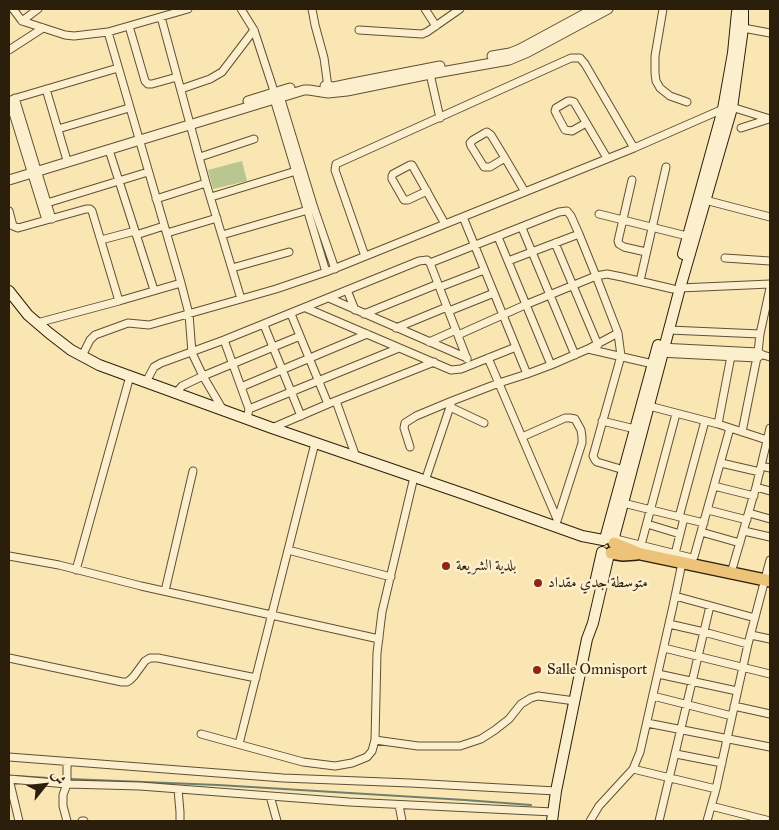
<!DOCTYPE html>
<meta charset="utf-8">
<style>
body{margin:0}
#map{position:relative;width:779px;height:830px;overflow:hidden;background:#fae6b3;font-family:"IM FELL Great Primer",Amiri,serif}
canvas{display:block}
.frame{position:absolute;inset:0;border:10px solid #2b1e0b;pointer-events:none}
.north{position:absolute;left:20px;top:760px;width:50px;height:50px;-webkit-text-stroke:4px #fcefce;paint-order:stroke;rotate:61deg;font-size:14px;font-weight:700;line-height:20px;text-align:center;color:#2b1e0b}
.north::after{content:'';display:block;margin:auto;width:18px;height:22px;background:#2b1e0b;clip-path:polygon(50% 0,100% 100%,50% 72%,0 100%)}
</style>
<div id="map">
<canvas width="779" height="830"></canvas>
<div class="frame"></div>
<div class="north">ش</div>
</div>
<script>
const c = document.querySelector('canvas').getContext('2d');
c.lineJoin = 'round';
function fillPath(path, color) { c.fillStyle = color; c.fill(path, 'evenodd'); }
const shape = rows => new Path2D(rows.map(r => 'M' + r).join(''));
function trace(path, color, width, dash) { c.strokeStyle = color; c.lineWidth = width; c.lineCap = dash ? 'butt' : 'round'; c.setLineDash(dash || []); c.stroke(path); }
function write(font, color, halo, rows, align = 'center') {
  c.font = font + ' "IM FELL Great Primer",Amiri,serif'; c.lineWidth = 5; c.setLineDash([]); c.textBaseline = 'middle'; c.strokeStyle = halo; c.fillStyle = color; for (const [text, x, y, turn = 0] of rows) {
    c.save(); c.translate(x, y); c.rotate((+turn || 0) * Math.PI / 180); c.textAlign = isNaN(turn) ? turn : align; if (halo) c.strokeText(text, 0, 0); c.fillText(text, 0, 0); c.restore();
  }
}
fillPath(shape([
 [242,161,247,181,213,189,208,170]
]), '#bac68f');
trace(shape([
 [16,776,64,779],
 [69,779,218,785,465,800,531,805]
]), '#707f6c', 2);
const minor = shape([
 [13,9,22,21,38,9],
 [241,9,254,30,273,88,273,94,274,99,326,272],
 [312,9,315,25,324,58,328,87],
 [425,9,436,26],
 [663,9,655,56,655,73,656,81,660,88,670,96,687,102],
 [161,17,206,183,241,299,276,289,326,272,634,148,723,109,732,108,738,109,770,119],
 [22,21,65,35,74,36,108,32],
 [129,26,145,81,148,84,152,84,177,77],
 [743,28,770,33],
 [359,30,422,34,427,32,460,9],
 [9,50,43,28],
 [430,74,440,118],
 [46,89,66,157],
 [181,89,210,79,222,72,254,30],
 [279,93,314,208,335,269],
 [15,98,52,219],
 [13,99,118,68],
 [9,100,46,220],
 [586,123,572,131,565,130,557,115,555,111,556,108,568,101,571,101,574,102,607,158],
 [741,128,769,119],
 [58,129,129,108],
 [109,150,154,290],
 [200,157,254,139],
 [505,158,490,167,484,167,471,146,470,143,473,140,485,133,487,132,491,135,505,158,525,192],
 [632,180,618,241,619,244,624,247,646,252],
 [427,191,408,200,404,200,392,179,392,176,393,174,410,165,412,165,445,224],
 [211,197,296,171],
 [156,199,206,183],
 [705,200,770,217],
 [47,203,148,172],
 [9,211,13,226,18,228,86,209,90,209,92,211,119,301,181,283,108,32,188,9],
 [599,214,691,237],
 [463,217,527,374],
 [522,228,575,355],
 [167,233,217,218],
 [136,235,164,226],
 [222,235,308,210],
 [498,237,551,365],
 [101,240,135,231],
 [555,243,598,345],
 [365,256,335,170,336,164,571,58,580,58,585,64,634,148],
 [725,258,770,261],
 [508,261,579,234],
 [430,263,467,359],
 [232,268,289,252],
 [640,281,666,167],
 [181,283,189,314,192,353,203,376,223,410],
 [440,287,484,270],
 [680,288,770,284],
 [347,290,355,310],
 [329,298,467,358],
 [306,308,451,370,461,369,516,347],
 [449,311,494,293],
 [291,314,328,404],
 [364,314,438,284],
 [37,323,119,301],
 [264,325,301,416],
 [396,328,447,307],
 [669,330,760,334],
 [458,335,525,305,596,276,607,274,622,277,673,289],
 [224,340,249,409,248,414],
 [429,342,456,330],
 [660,347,758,352,763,355,770,357],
 [588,349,653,364],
 [659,353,757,358,760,356],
 [82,356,90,340,95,335,128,323,149,325,241,299],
 [488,358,557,519],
 [146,382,154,367,161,363,224,340,419,261,427,260,430,263,559,212,567,211,571,216,579,234,596,276,618,333,621,356,593,456,595,460,597,462,624,470],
 [241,387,367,334],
 [176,393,182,386,203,376,300,336],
 [336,401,356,457],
 [649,406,718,424,770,441],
 [450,407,484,423],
 [249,409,399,348],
 [602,421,635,429],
 [718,424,731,356],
 [272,428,328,404,434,362],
 [742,432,758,352,760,334,770,288],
 [522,437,565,418,570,418,575,419,581,430,582,437,582,443,557,521],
 [410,447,404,428,405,423,416,416,452,401],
 [721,463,760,472],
 [761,466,770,468],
 [425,481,452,401,499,383,527,374,551,365,588,349,618,333],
 [714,486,754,496],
 [756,487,770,491],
 [623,503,704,523],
 [708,510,747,520],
 [749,513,770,519],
 [679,517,705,421],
 [647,524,680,534],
 [744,531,770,537],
 [701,532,740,543],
 [616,539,692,558,694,557,730,428],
 [641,545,676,414],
 [288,550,391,577],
 [675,554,684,518],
 [9,556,59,565,141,586,379,639],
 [76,570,130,376],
 [731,573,756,487,770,428],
 [165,591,193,471],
 [675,596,755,618],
 [669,624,704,632,748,644],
 [751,635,770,639],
 [664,648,770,674],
 [9,658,122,682,127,682,130,680,134,676,145,661,150,658,158,658,256,678],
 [658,674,737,691],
 [653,696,732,716],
 [734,706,770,714],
 [647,723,770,747],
 [201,734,303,762,335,766,352,763,367,757,372,751,375,740,418,746,460,746,481,739,495,730,509,719,521,704,531,698,538,696,575,701],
 [375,740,377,653,382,612,414,477],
 [239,744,315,443],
 [676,754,722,763],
 [9,757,283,778,410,783,556,791],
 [633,769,716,789],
 [9,779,67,784,140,786,349,802,553,812],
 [9,779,19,821],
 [178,789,180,812,180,821],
 [270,796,277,821],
 [399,805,402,821],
 [711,806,770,821],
 [67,821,63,806,63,795,67,784,67,762],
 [82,821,84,821],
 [590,821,599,806,633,769,640,752,673,606,682,563],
 [659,821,710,606],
 [707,821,716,789,748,644,770,560]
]);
const tertiary = shape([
 [492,56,510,53,520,49,594,9],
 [325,86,334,87,348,84,440,66],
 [248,101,290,88],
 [9,180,304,90,309,90,328,93,347,91,430,74,509,60,528,52,608,9]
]);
const secondary = shape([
 [683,254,723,109,733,53,737,12],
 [9,291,28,315,49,333,71,350,99,365,272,428,467,495,582,536,603,540],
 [605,539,658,345],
 [613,541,680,288,732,108,743,28,743,9],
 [595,583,602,552],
 [552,821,556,791,587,639,593,623,609,554]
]);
const primary = shape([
 [614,543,641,554,770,581],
 [611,553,623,555,637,554]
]);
trace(minor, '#5f5035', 9);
trace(tertiary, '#5f5035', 11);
trace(secondary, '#2b1e0b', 12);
trace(primary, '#2b1e0b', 14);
trace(minor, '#fcefce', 7);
trace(tertiary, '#fcefce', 9);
trace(secondary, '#fcefce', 10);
trace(primary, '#edc37a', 11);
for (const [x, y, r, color] of [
 [446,566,5,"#8f2418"],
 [538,583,5,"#8f2418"],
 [537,670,5,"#8f2418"]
]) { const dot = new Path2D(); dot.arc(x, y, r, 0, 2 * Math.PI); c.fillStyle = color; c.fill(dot); trace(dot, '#fcefce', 2); }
write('15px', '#2b1e0b', '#fcefce', [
 ["بلدية الشريعة",456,566],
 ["متوسطة جدي مقداد",548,583],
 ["Salle Omnisport",547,670]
], 'left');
</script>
